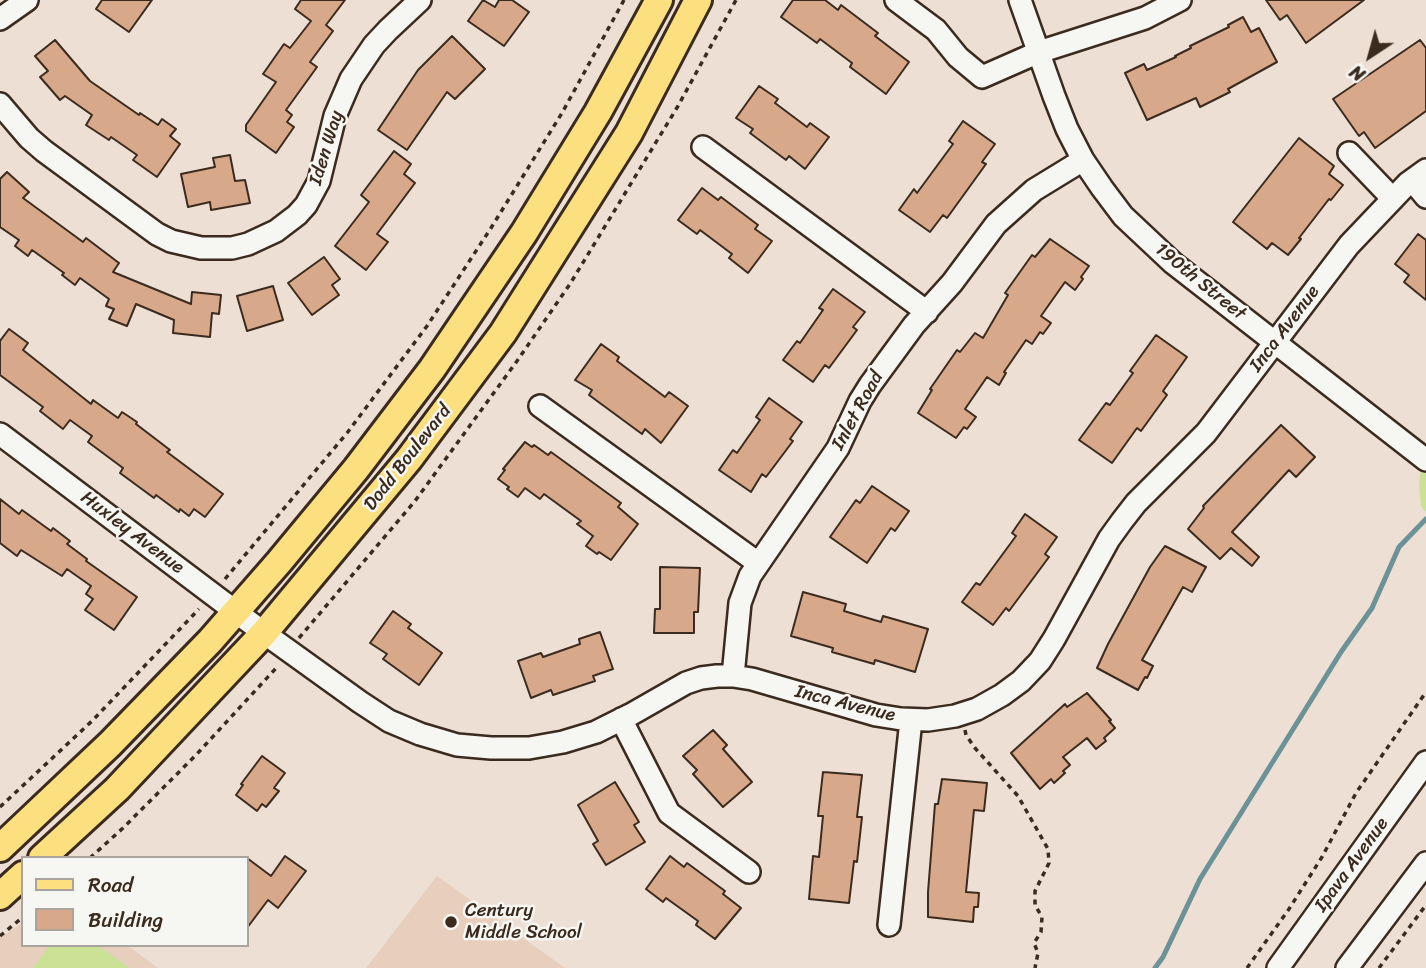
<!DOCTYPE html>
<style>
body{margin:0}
#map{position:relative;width:1426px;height:968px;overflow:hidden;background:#eddfd3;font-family:Sriracha,sans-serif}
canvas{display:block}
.legend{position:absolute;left:21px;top:856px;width:228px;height:91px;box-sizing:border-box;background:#f6f6f2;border:2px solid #aba49d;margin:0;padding:9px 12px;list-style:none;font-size:21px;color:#3b2a1e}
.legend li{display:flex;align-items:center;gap:14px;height:35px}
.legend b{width:35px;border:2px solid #aba49d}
.north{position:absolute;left:1335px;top:21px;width:70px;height:70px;-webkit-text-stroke:5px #f6f6f2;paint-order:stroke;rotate:216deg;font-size:19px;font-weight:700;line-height:28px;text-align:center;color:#3b2a1e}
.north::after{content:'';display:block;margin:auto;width:24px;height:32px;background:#3b2a1e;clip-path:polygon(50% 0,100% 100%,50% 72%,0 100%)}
</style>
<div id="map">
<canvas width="1426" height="968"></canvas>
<ul class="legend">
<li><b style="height:9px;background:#fce080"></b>Road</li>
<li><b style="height:19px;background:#d8a88b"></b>Building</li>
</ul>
<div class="north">N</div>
</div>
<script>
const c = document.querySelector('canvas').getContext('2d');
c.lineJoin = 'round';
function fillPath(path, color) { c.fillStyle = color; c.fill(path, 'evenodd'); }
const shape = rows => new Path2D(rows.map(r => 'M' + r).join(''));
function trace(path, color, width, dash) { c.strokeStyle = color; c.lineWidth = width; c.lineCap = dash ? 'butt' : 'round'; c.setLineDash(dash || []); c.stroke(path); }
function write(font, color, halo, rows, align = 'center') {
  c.font = font + ' Sriracha,sans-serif'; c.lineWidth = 5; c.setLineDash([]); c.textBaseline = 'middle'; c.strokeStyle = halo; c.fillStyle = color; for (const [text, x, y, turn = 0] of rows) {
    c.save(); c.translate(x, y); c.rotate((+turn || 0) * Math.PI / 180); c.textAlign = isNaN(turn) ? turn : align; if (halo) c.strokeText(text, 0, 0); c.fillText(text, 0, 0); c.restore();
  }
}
fillPath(shape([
 [437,876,565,968,366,968],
 [23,922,23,945,127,945,158,968,0,968,0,938]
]), '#e7cebd');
fillPath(shape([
 [1426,444,1426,512,1421,506,1419,484,1423,453],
 [50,945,97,945,130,968,33,968]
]), '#cbe196');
trace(shape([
 [1155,968,1163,957,1200,879,1341,652,1372,608,1399,547,1426,519]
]), '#6a9297', 5);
const building = shape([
 [102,0,152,0,129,32,96,9,102,0],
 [301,0,345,0,326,25,333,31,310,62,317,67,286,110,292,115,287,122,294,127,276,153,246,131,246,125,276,82,263,74,284,44,290,48,311,21,295,9,301,0],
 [483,0,495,7,499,0,512,0,529,12,504,46,468,21,483,0],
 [793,0,825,0,838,10,841,5,878,33,875,36,909,62,886,94,850,67,852,63,820,39,817,43,781,17,793,0],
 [1266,0,1364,0,1306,43,1287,15,1280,20,1266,0],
 [1243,17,1251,32,1259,28,1277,62,1228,89,1230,92,1200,107,1196,98,1147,120,1125,73,1144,64,1147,70,1176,57,1175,56,1191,48,1190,46,1229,27,1228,25,1243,17],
 [452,36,485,69,455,99,447,92,407,150,378,130,418,70,452,36],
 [55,40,90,81,139,115,140,113,158,125,162,119,176,129,170,136,180,144,157,177,133,160,137,155,111,137,109,140,86,125,92,115,65,96,60,100,40,77,48,71,35,56,55,40],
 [1420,40,1426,48,1426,111,1375,148,1364,132,1359,136,1333,99,1420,40],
 [759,86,778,99,775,103,807,127,810,123,829,137,805,169,789,156,786,160,750,133,753,129,736,118,759,86],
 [963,121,995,144,982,162,986,164,947,218,943,215,930,232,899,210,914,189,917,193,953,144,949,141,963,121],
 [1299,138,1334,166,1329,174,1343,185,1331,200,1329,199,1299,238,1301,239,1288,255,1272,243,1267,249,1233,222,1299,138],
 [394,151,411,164,404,174,415,183,377,234,388,242,366,270,335,246,369,202,361,195,394,151],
 [230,155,235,181,245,180,250,203,211,210,210,202,188,207,181,174,215,167,213,158,230,155],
 [7,172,29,192,23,198,83,242,86,238,119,263,113,272,191,304,192,292,221,295,219,314,212,313,210,337,173,333,174,320,136,304,127,326,109,319,114,309,106,306,109,299,80,278,75,285,62,275,64,273,32,250,28,256,15,246,19,240,0,227,0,179,7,172],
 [702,188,718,200,721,197,758,225,755,229,772,241,748,273,729,258,732,254,700,230,697,234,678,220,702,188],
 [1418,234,1426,240,1426,300,1404,282,1409,275,1395,264,1418,234],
 [1050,239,1089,266,1081,277,1083,279,1075,290,1065,282,1041,316,1051,323,1043,334,1040,332,1032,344,1026,340,1004,372,1006,373,999,385,987,377,965,409,976,417,967,429,964,427,956,438,918,413,932,390,930,389,957,350,960,352,975,333,983,338,1008,295,1005,293,1032,255,1035,257,1050,239],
 [324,257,340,279,332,285,339,295,312,315,288,283,324,257],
 [273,286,283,320,247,331,237,296,273,286],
 [833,289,865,312,853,327,857,330,829,368,825,365,813,382,783,360,797,341,800,343,823,310,819,308,833,289],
 [9,329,28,343,23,350,91,404,93,400,118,418,122,412,137,422,136,424,170,450,167,452,223,494,205,517,194,509,189,516,180,509,179,512,156,495,154,498,120,473,123,468,88,442,92,436,70,420,63,429,40,411,43,407,0,375,0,341,9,329],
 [1156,335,1187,357,1163,391,1167,395,1141,431,1137,428,1112,463,1079,440,1106,403,1110,405,1133,373,1130,371,1156,335],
 [601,344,619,357,617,361,665,397,669,392,688,406,661,443,645,429,642,434,589,395,592,390,575,380,601,344],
 [769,398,802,422,790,439,793,441,766,477,762,474,751,492,719,470,733,450,737,453,760,420,756,417,769,398],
 [1281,425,1315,457,1296,477,1289,470,1232,532,1259,557,1252,566,1231,548,1220,559,1188,529,1204,508,1203,506,1281,425],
 [525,442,532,447,534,445,548,455,551,452,621,503,618,507,638,524,611,560,599,552,597,554,586,546,593,536,577,524,581,521,544,494,540,499,525,488,518,497,507,489,509,487,498,479,505,470,503,469,525,442],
 [872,486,909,511,895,531,891,528,867,563,830,537,856,500,860,503,872,486],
 [0,499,19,514,22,510,51,531,53,528,70,541,67,544,87,559,86,561,137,597,114,630,85,610,93,599,86,594,91,586,67,569,62,576,21,550,17,556,0,543,0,499],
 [1025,514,1057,537,1045,554,1049,557,1009,611,1006,608,993,625,962,602,976,583,980,585,1016,536,1012,533,1025,514],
 [1165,546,1206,567,1192,592,1183,587,1142,660,1153,666,1147,678,1145,677,1138,690,1097,668,1108,644,1150,567,1165,546],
 [660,567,700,568,698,612,694,612,694,633,654,633,655,609,660,609,660,567],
 [803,592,846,604,844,611,881,622,883,616,928,629,915,672,875,660,874,664,832,652,833,648,791,636,803,592],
 [393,611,411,624,408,628,442,653,419,685,383,659,387,654,370,643,393,611],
 [600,632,613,669,593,676,595,681,553,695,551,690,531,698,518,661,541,653,543,657,580,644,579,639,600,632],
 [1087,693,1111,720,1109,721,1115,728,1104,738,1106,741,1096,749,1087,738,1063,757,1070,765,1063,771,1065,773,1054,783,1051,779,1040,789,1011,753,1065,704,1067,707,1087,693],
 [713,730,727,745,723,749,752,782,723,807,693,774,697,770,683,756,713,730],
 [262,756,285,773,274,788,279,791,266,807,262,804,257,811,236,795,243,785,241,784,262,756],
 [823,772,862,775,857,817,862,817,857,862,854,861,849,903,809,899,813,856,819,857,823,816,818,816,823,772],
 [942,779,987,783,984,811,974,810,966,892,979,893,978,907,974,907,973,922,928,917,928,892,935,804,938,804,942,779],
 [615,782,639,822,634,825,645,842,606,865,593,844,598,841,578,805,615,782],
 [285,856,306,871,278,908,268,900,247,928,247,858,271,876,285,856],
 [670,856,684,867,687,863,725,891,723,894,741,908,715,939,696,925,698,921,666,898,663,902,646,889,670,856]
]);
fillPath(building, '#d8a88b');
trace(building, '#3b2a1e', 2);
const minor = shape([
 [896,0,936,30,958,57,982,77,1039,52,1145,18,1180,0],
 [1020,0,1054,96,1067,129,1083,160,1102,188,1123,216,1173,263,1426,460],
 [0,19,27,0],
 [0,104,29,138,44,151,157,234,171,241,201,248,232,248,248,244,276,231,297,215,306,205,319,181,335,116,351,79,374,45,388,30,420,0],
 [703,147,927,312],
 [1349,153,1393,199],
 [1412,180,1426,197],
 [540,406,758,563],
 [0,434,264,633,360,702,389,721,420,734,457,745,491,748,529,748,563,742,596,732,630,715,686,683,701,678,717,676,733,676,752,679,876,715,901,719,928,720,955,716,977,709,1002,695,1021,681,1040,661,1054,639,1109,539,1122,521,1136,503,1206,433,1349,245,1408,183,1426,170],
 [733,676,740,603,750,576,838,448,860,401,870,385,914,325,952,283,996,224,1034,190,1083,160],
 [621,719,669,813,749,872],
 [889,925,911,720],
 [1278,968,1426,762],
 [1347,968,1426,863]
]);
const major = shape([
 [0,848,110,744,210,641,279,562,356,469,432,369,524,233,598,112,659,0],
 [42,858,117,789,264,633,409,459,503,333,629,133,698,0],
 [0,896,23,875]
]);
trace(minor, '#3b2a1e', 26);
trace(major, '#3b2a1e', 32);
trace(shape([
 [225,579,347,433,427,326,491,228,562,113,624,0],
 [299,638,415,501,517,361,570,284,678,106,736,0],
 [965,730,966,735,975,748,1018,796,1048,849,1049,863,1035,891,1035,905,1042,917,1041,932,1034,943,1038,953,1035,968],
 [0,807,92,721,199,609],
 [90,858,123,828,196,755,278,666],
 [0,936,23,917],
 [1247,968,1289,909,1322,857,1356,793,1426,692],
 [1379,968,1426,905]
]), '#3b2a1e', 3.5, [5, 5]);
trace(minor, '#f6f6f2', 21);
trace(major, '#fce080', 26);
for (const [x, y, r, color] of [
 [451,922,7,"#3b2a1e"]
]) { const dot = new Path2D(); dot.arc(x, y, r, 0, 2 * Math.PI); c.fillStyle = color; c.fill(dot); trace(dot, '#f6f6f2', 2.5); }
write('19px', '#3b2a1e', '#f6f6f2', [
 ["Iden Way",327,148,-73],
 ["190th Street",1200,282,39],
 ["Inca Avenue",1285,329,-53],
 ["Inlet Road",858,411,-61],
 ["Dodd Boulevard",408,458,-52],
 ["Huxley Avenue",132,533,37],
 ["Inca Avenue",845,704,14],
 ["Ipava Avenue",1352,865,-54]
]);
write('19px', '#3b2a1e', '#f6f6f2', [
 ["Century",465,911],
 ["Middle School",465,933]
], 'left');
</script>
